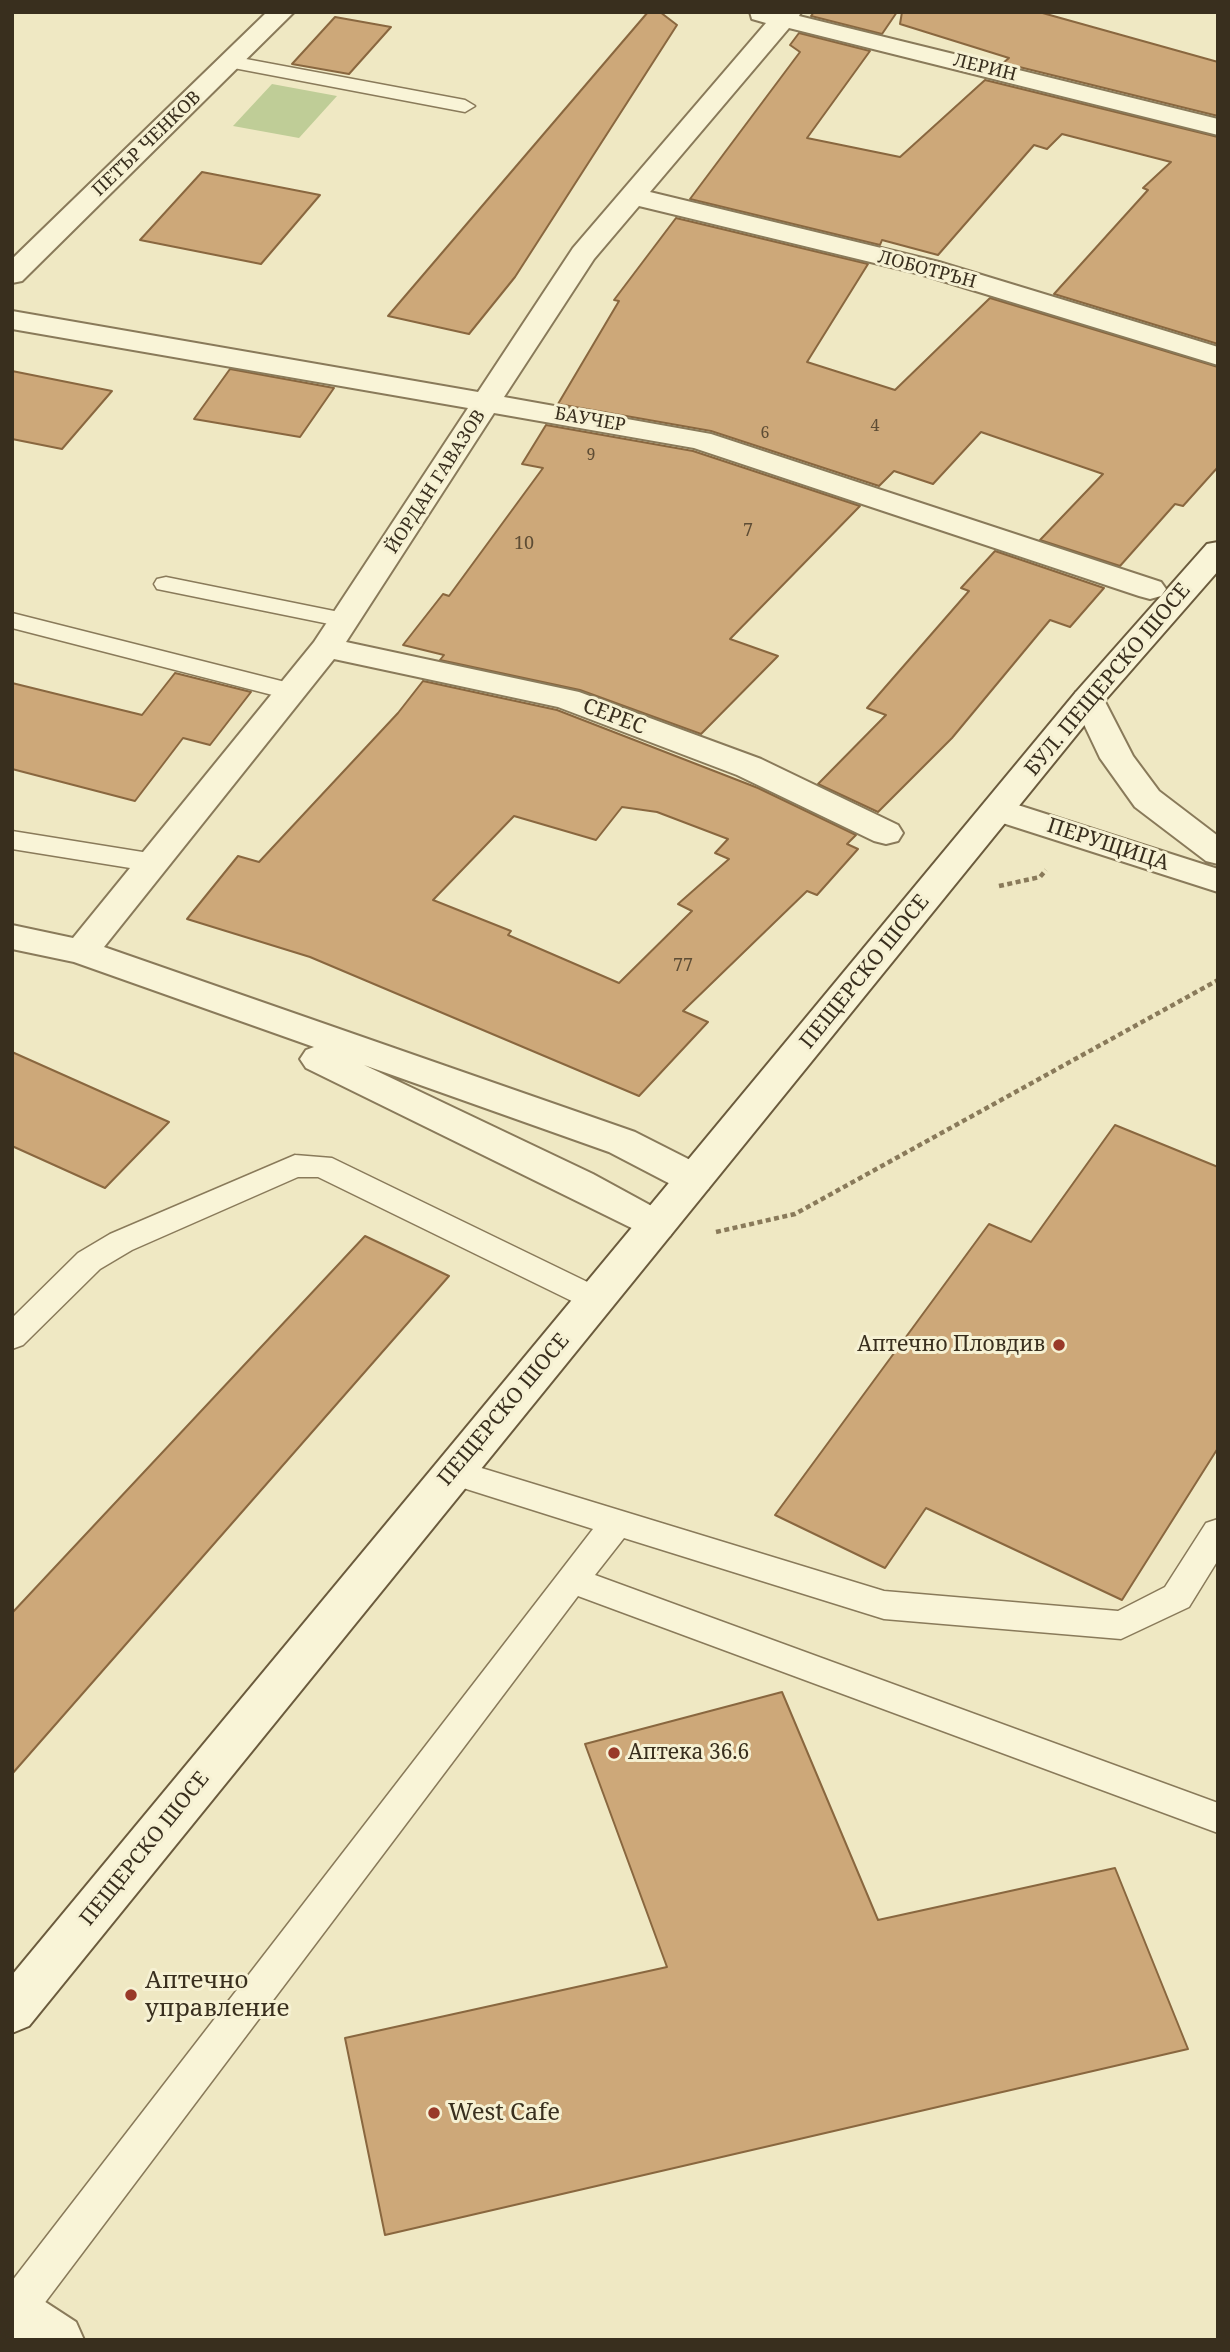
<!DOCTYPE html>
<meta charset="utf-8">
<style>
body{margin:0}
#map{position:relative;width:1230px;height:2352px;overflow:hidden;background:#efe8c3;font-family:"Noto Serif",serif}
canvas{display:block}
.frame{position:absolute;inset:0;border:14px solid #392f1e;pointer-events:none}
</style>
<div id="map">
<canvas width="1230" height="2352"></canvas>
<div class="frame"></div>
</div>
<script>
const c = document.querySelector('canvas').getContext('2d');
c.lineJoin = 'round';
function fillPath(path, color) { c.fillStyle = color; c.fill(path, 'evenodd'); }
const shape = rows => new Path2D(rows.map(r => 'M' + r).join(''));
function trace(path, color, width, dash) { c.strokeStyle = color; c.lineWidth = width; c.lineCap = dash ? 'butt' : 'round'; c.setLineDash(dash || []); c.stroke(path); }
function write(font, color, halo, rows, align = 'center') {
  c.font = font + ' "Noto Serif",serif'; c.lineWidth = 6; c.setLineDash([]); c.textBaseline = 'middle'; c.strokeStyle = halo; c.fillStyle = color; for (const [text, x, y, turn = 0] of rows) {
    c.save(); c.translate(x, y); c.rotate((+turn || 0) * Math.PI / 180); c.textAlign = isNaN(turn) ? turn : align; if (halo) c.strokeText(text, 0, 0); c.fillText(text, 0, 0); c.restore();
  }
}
fillPath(shape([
 [272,84,337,96,299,138,233,126]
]), '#bfcd97');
const building = shape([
 [648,12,660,12,677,25,515,277,469,334,388,316,648,12],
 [814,12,897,12,882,34,811,16,814,12],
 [902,12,1039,12,1218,62,1218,116,1003,63,1009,58,900,24,902,12],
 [335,17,391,27,349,74,292,64,335,17],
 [799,33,870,51,807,138,900,157,985,80,1218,137,1218,344,1054,294,1148,190,1143,188,1171,162,1062,134,1047,149,1034,145,938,255,882,240,880,245,690,199,800,52,790,45,799,33],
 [202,172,320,195,261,264,140,240,202,172],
 [676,218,868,264,807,362,895,390,990,298,1218,367,1218,467,1183,506,1175,504,1120,566,1040,540,1103,474,981,432,933,484,894,471,879,486,711,431,558,404,619,301,614,300,676,218],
 [230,369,334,388,300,437,194,419,230,369],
 [12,371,112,391,62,449,12,439,12,371],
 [546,425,693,451,860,506,730,639,778,656,701,734,580,690,440,660,444,655,403,645,443,594,449,596,543,468,522,464,546,425],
 [995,551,1104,588,1070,627,1050,620,952,738,878,812,818,784,886,715,867,708,969,591,961,588,995,551],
 [175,673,251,692,210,745,183,738,135,801,12,769,12,683,142,715,175,673],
 [423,681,557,710,758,788,856,835,847,844,858,849,817,895,807,891,683,1011,708,1022,639,1096,310,957,187,919,238,856,259,862,398,713,423,681],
 [622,807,657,812,728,839,715,853,729,859,678,904,692,911,619,983,508,935,511,931,433,900,514,816,596,840,622,807],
 [12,1052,169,1122,105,1188,12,1146,12,1052],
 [1115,1125,1218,1167,1218,1448,1122,1600,926,1508,885,1568,775,1515,989,1224,1031,1242,1115,1125],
 [365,1236,449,1276,12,1774,12,1613,365,1236],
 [782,1692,878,1920,1115,1868,1188,2049,385,2235,345,2038,667,1967,585,1744,782,1692]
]);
fillPath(building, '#cda879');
trace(building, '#89673f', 2);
const service = shape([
 [230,56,465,100,475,106,465,112,223,66,220,62,230,56],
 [166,577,344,613,353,615,356,620,353,625,344,627,157,589,154,584,157,579,166,577],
 [12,613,301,686,305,692,301,698,292,700,12,628,12,613],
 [12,831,155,854,165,857,168,863,165,869,155,872,12,849,12,831],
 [295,1155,332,1158,606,1291,610,1299,606,1307,595,1311,584,1307,318,1177,298,1177,132,1250,100,1269,23,1345,12,1349,12,1318,78,1253,110,1234,295,1155],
 [452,1459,884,1591,1118,1611,1165,1587,1206,1523,1218,1519,1218,1560,1189,1607,1121,1639,884,1619,624,1538,595,1575,1218,1803,1218,1833,578,1596,28,2325,12,2330,12,2281,593,1529,441,1481,436,1472,441,1463,452,1459]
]);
const minor = shape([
 [267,12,294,12,22,281,12,283,12,259,267,12],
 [750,12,801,12,799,16,1218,119,1218,135,789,28,650,192,939,262,1218,347,1218,365,920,274,639,206,594,259,504,397,711,434,1161,582,1166,589,1161,596,1150,599,1139,596,694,448,494,413,346,642,579,692,761,759,898,825,903,833,898,841,886,844,874,841,737,775,558,707,334,659,104,947,635,1132,708,1169,713,1179,708,1189,694,1193,680,1189,609,1152,364,1065,593,1174,670,1216,676,1226,670,1236,656,1240,306,1068,300,1059,306,1050,314,1047,74,962,12,949,12,925,73,938,314,642,468,408,12,329,12,311,478,392,573,248,766,23,752,19,750,12]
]);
const tertiary = shape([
 [1088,689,1100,692,1133,756,1159,791,1218,836,1218,864,1206,861,1135,807,1100,758,1072,699,1076,692,1088,689],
 [999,799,1218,869,1218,892,987,818,982,810,987,802,999,799],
 [12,2285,30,2292,76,2322,84,2340,12,2340,12,2285]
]);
const secondary = shape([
 [1218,542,1218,571,1100,706,29,2026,12,2033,12,1975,1076,692,1207,544,1218,542]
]);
trace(service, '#897a5a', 3);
trace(minor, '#897a5a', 4);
trace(tertiary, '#897a5a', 4);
trace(secondary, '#6b5b3d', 4);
trace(shape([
 [999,886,1040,877,1046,870],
 [716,1232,795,1214,1218,980]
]), '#897a5a', 4.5, [5, 3.5]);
fillPath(service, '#f9f4d7');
fillPath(minor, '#f9f4d7');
fillPath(tertiary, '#f9f4d7');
fillPath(secondary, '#f9f4d7');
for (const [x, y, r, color] of [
 [1059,1345,7,"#993929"],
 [614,1753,7,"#993929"],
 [131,1995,7,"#993929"],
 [434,2113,7,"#993929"]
]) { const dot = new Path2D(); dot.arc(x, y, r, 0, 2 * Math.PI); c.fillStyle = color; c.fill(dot); trace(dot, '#f6f1d3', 2.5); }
write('16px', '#5e4d35', null, [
 ["4",875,426],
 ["6",765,433],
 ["9",591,455]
]);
write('18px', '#392f1e', '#f6f1d3', [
 ["ЛЕРИН",985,68,14],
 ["ПЕТЪР ЧЕНКОВ",147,144,-44],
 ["ЛОБОТРЪН",927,270,15],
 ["БАУЧЕР",590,420,10],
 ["ЙОРДАН ГАВАЗОВ",436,482,-57]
]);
write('18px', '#5e4d35', null, [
 ["7",748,531],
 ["10",524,544],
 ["77",683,966]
]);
write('21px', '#392f1e', '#f6f1d3', [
 ["БУЛ. ПЕЩЕРСКО ШОСЕ",1108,680,-50],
 ["СЕРЕС",614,717,21],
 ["ПЕРУЩИЦА",1108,845,18],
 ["ПЕЩЕРСКО ШОСЕ",865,972,-51],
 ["ПЕЩЕРСКО ШОСЕ",504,1410,-50],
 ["ПЕЩЕРСКО ШОСЕ",145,1849,-51]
]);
write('21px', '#392f1e', '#f6f1d3', [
 ["Аптечно Пловдив",1045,1345],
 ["Аптека 36.6",628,1753,"left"]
], 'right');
write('24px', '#392f1e', '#f6f1d3', [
 ["Аптечно",145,1981],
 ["управление",145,2009],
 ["West Cafe",448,2113]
], 'left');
</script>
